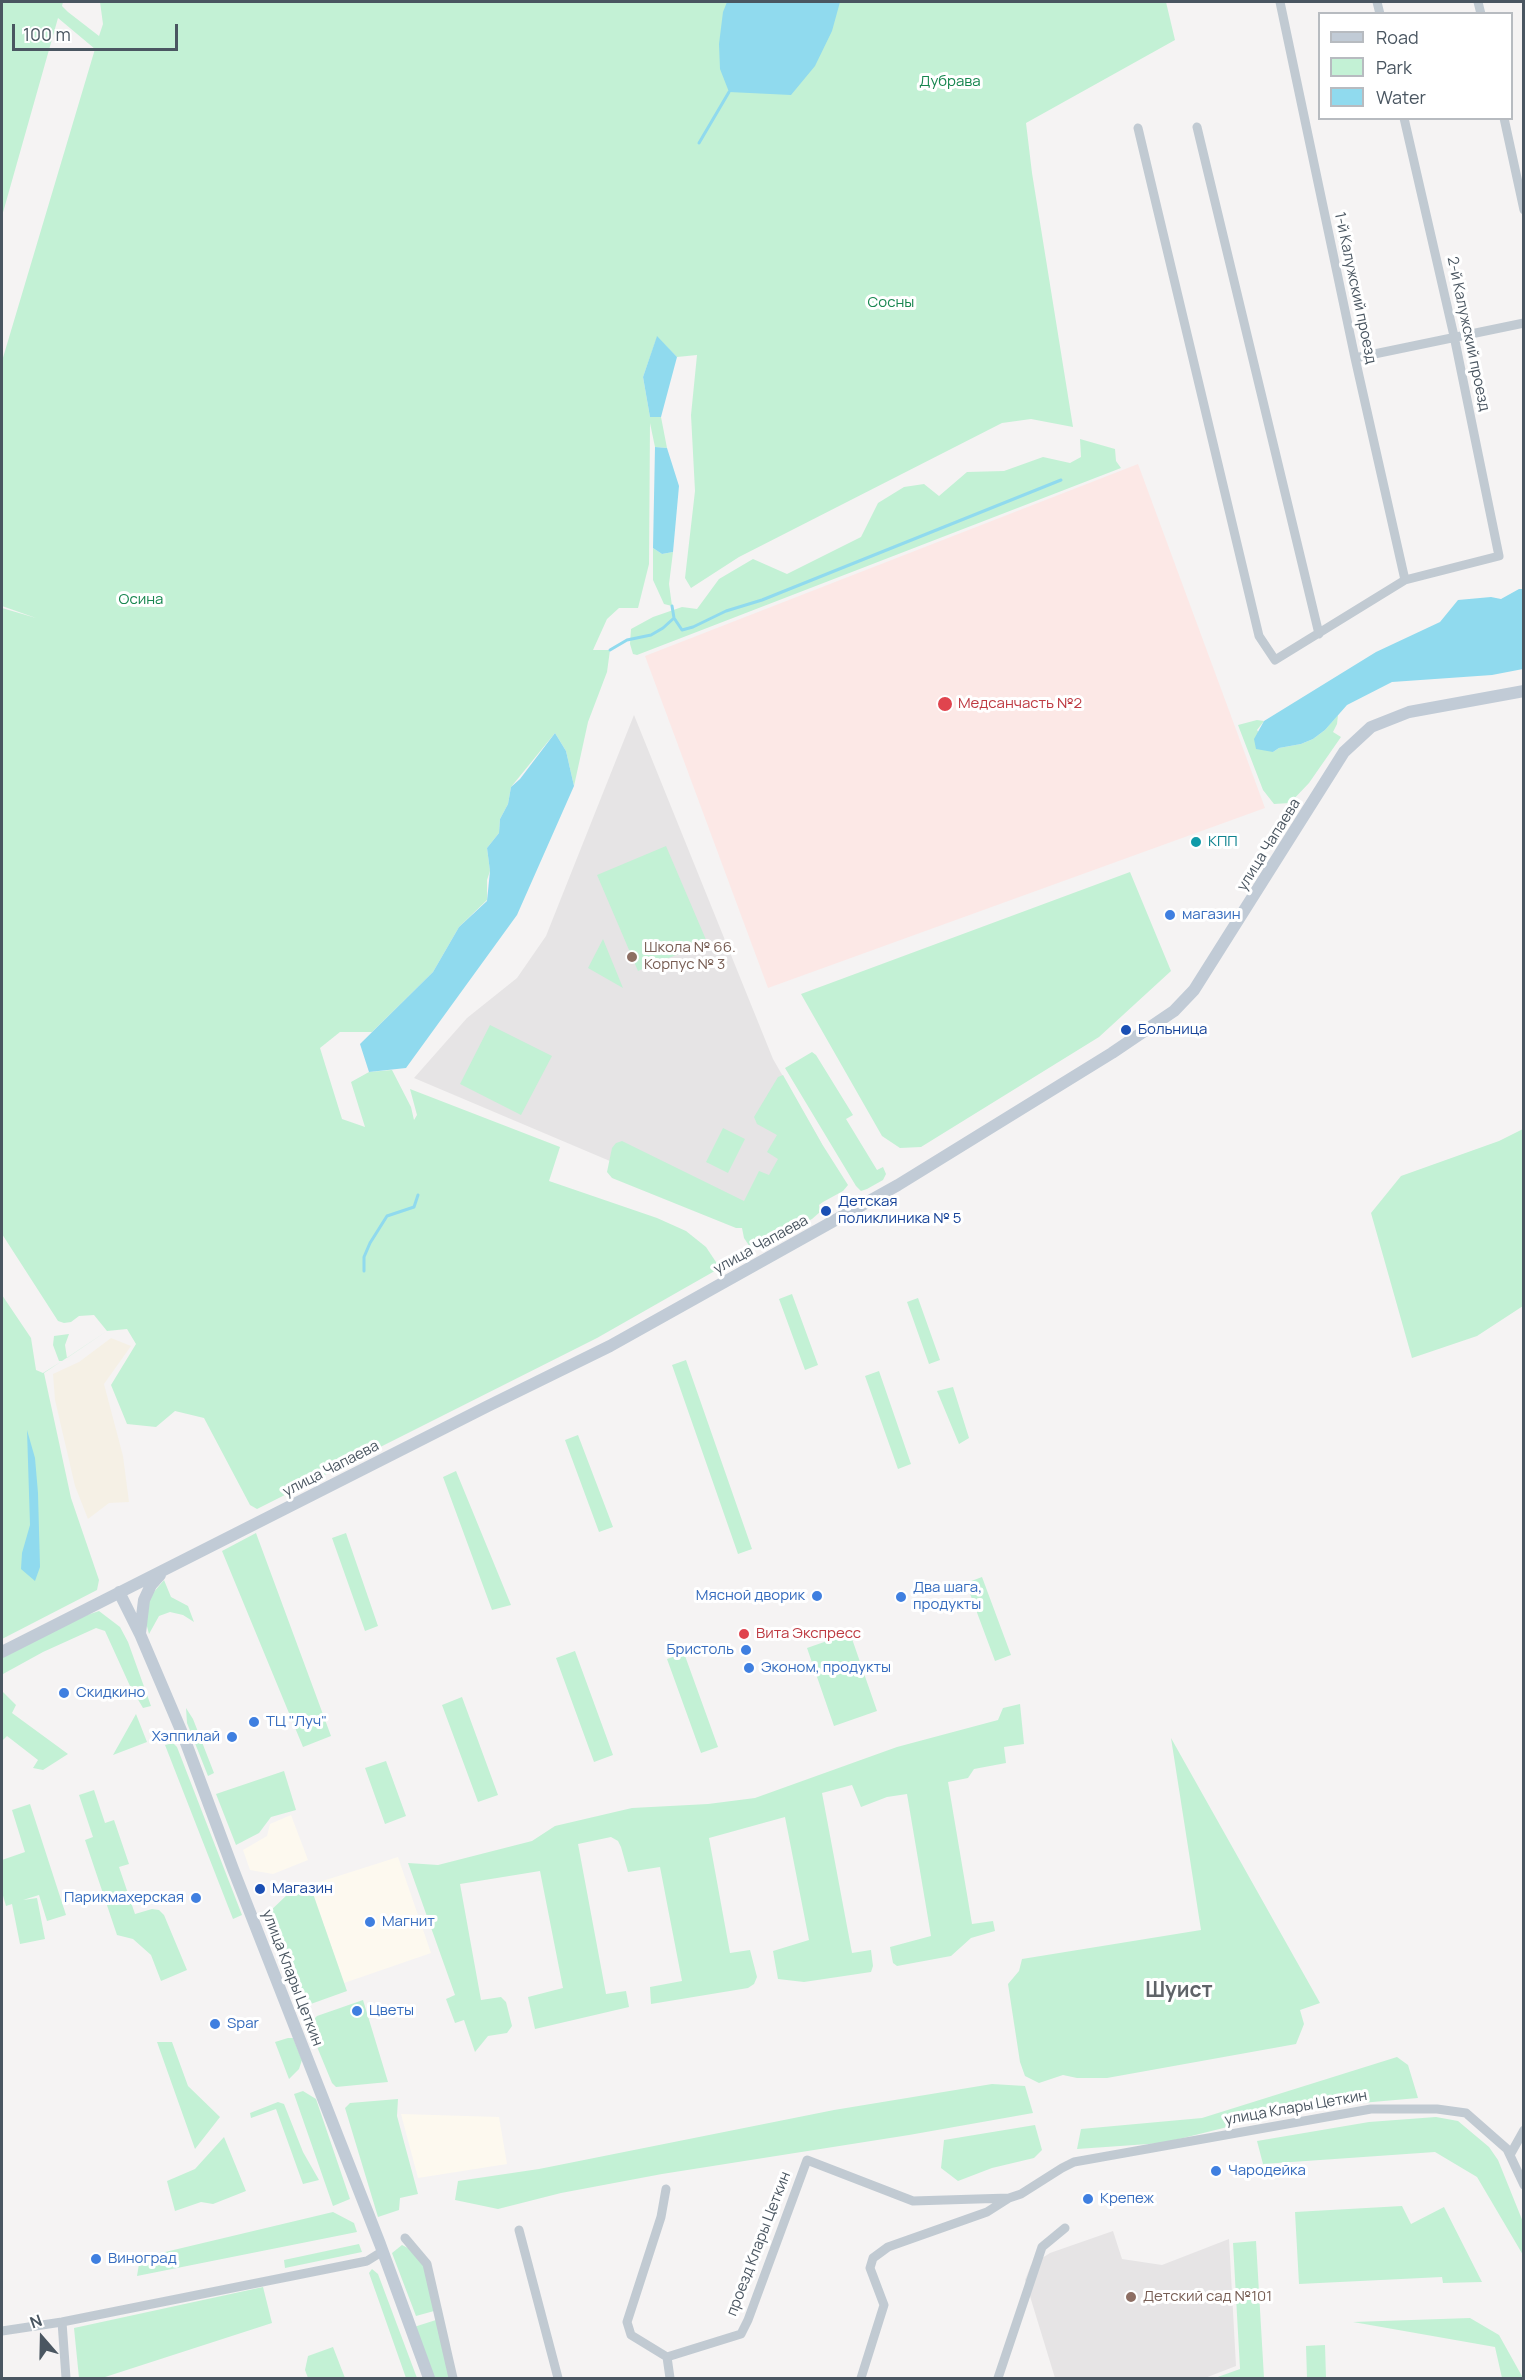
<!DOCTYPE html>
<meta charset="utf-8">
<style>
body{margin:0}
#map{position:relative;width:1525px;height:2380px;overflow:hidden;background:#f5f3f3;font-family:Manrope,sans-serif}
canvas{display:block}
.frame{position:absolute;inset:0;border:3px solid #4a5661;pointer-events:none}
.legend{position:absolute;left:1318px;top:12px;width:195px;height:108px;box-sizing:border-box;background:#fff;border:2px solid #b7bbc0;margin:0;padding:8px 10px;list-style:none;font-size:18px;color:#4a5661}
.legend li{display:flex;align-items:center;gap:12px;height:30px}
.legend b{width:30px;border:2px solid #b7bbc0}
.north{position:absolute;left:12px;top:2308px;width:60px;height:60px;-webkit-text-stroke:4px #fff;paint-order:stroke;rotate:340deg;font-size:16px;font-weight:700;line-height:24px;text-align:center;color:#4a5661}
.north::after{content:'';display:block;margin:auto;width:21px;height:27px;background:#4a5661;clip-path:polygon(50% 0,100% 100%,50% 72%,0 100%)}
.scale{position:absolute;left:12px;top:24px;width:166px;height:27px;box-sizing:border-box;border:3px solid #4a5661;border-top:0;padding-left:8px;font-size:18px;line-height:21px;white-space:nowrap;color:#4a5661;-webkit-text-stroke:4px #fff;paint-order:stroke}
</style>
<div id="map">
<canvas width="1525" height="2380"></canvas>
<div class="frame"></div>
<ul class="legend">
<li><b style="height:8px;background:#c1cbd6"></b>Road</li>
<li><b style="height:16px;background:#c3f1d5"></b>Park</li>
<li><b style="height:16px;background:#90daee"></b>Water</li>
</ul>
<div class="north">N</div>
<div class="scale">100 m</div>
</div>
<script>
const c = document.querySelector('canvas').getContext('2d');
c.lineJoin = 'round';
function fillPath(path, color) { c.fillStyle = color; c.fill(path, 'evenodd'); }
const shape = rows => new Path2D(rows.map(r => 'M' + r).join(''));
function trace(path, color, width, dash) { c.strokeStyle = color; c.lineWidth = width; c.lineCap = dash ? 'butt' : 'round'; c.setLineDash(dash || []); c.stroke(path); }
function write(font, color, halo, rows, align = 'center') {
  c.font = font + ' Manrope,sans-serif'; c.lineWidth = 6; c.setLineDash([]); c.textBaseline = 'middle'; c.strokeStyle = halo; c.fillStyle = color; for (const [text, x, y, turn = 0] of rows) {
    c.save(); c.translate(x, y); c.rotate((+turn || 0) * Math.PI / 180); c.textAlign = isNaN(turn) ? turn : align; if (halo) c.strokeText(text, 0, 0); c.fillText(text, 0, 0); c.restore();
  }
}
fillPath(shape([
 [291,1815,308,1860,273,1874,250,1870,243,1850,267,1836,270,1824],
 [398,1857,431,1953,344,1983,310,1885],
 [401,2114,499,2117,507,2164,418,2178]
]), '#fdf9ef');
fillPath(shape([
 [634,715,773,1059,822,1144,752,1218,709,1203,414,1078,467,1018,517,978,546,936],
 [1113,2231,1122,2259,1162,2265,1229,2239,1236,2366,1205,2378,1055,2378,1025,2280,1031,2265,1050,2253]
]), '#e6e4e5');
fillPath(shape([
 [1138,464,1265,808,768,988,645,656]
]), '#fce8e6');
fillPath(shape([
 [2,2,63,2,62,6,68,12,99,36,103,24,100,2,1166,2,1175,40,1026,123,1032,173,1073,427,1031,419,1002,423,739,557,691,588,685,578,695,491,691,415,697,355,677,357,657,337,643,377,650,417,661,417,667,448,655,447,650,423,649,564,638,608,619,608,607,619,593,650,610,650,607,672,588,722,574,786,566,751,555,733,511,787,508,804,500,819,499,833,487,848,490,871,487,880,487,900,459,927,433,972,372,1032,340,1032,320,1048,342,1119,365,1127,351,1082,369,1072,392,1070,411,1107,414,1120,417,1115,410,1089,560,1147,549,1181,657,1218,686,1231,706,1247,720,1268,597,1338,257,1509,250,1505,204,1418,175,1411,156,1427,127,1424,111,1385,136,1344,127,1329,107,1331,44,1373,71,1498,99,1580,97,1590,2,1639,2,1295,31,1338,36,1370,43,1373,62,1361,59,1361,53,1345,54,1336,69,1334,65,1345,67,1358,107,1331,94,1315,79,1316,71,1322,64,1323,58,1321,2,1234,2,608,36,618,2,606,2,361,95,49,58,18,2,216],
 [1080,439,1115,449,1116,461,1121,468,707,628,637,655,633,654,630,644,631,629,653,617,682,607,697,609,719,579,753,559,787,574,861,537,878,503,904,487,924,484,939,496,967,472,1004,471,1043,457,1070,463,1081,457],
 [653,548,662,554,673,552,669,584,672,606,664,604,653,580],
 [1338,715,1337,724,1333,732,1341,737,1309,783,1290,803,1274,804,1263,790,1238,725,1257,720,1264,721,1257,730,1273,752,1279,748,1301,744,1313,739,1325,730],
 [666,846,707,942,638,971,597,875],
 [1130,872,1171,971,1099,1037,921,1147,900,1148,882,1136,801,994],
 [603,939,623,988,588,968],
 [490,1025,552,1056,521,1115,460,1084],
 [812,1052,816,1055,853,1115,846,1119,877,1170,883,1167,886,1174,883,1180,867,1189,861,1191,856,1186,785,1068],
 [783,1075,822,1144,848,1185,843,1191,823,1202,819,1205,820,1212,812,1219,752,1250,744,1238,742,1228,736,1228,612,1178,607,1172,612,1148,616,1143,622,1141,744,1201,759,1171,769,1175,778,1159,767,1152,777,1135,757,1124,754,1117,778,1077],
 [723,1128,745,1139,728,1173,706,1162],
 [1523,1129,1523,1306,1477,1336,1412,1358,1371,1213,1401,1176,1499,1141],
 [792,1294,818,1365,805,1370,779,1299],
 [918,1298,940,1360,929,1364,907,1302],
 [686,1360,752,1549,738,1554,672,1365],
 [879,1371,911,1464,898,1469,865,1376],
 [953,1387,969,1438,959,1444,937,1391],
 [578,1435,613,1527,599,1532,565,1440],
 [456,1471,511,1605,492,1610,443,1477],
 [256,1533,331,1736,303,1747,222,1551],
 [346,1533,378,1626,365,1631,332,1538],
 [982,1577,1011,1655,995,1661,966,1583],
 [164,1580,171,1597,188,1606,194,1622,183,1615,170,1612,159,1616,149,1634,145,1619,147,1600],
 [99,1611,120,1627,128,1642,151,1706,143,1708,130,1686,105,1631,96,1628,43,1652,3,1674,2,1671,2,1656,78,1618],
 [850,1633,877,1711,834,1726,807,1648],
 [575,1651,613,1755,594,1762,556,1658],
 [684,1653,718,1747,701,1753,667,1659],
 [2,1691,16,1705,12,1713,68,1754,43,1770,33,1768,38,1760,7,1736,3,1740,2,1739],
 [462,1697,498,1795,478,1802,442,1705],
 [1020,1704,1024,1744,1004,1747,1006,1763,974,1769,968,1778,948,1782,972,1924,993,1921,995,1931,971,1938,951,1956,897,1966,893,1963,890,1947,931,1936,907,1794,887,1797,861,1807,852,1785,822,1793,852,1953,871,1950,873,1966,871,1972,804,1982,778,1979,773,1951,809,1940,785,1817,709,1838,730,1953,750,1950,757,1977,754,1984,748,1988,651,2004,650,1987,682,1981,660,1867,628,1872,621,1847,618,1841,611,1837,578,1844,606,1994,626,1991,629,2007,535,2029,528,1997,563,1988,540,1871,460,1884,481,2000,501,1997,506,2002,512,2026,507,2033,488,2036,475,2052,464,2020,455,2023,446,1999,455,1995,408,1863,438,1865,532,1841,555,1826,632,1808,708,1804,755,1798,897,1747,998,1720,1003,1708],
 [186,1708,193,1719,214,1773,208,1776,187,1723],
 [136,1714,147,1742,113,1755],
 [1171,1738,1320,2003,1300,2010,1304,2024,1296,2044,1107,2078,1077,2078,1063,2075,1039,2083,1025,2076,1020,2062,1008,1984,1019,1971,1022,1959,1201,1930],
 [173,1743,177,1747,242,1915,233,1919,165,1745],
 [386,1761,406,1816,385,1824,365,1768],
 [284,1771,296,1810,271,1817,259,1833,236,1845,216,1794],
 [94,1790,105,1823,114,1820,129,1864,119,1867,135,1914,152,1909,159,1910,164,1915,187,1970,161,1981,151,1955,133,1939,117,1935,85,1840,93,1837,79,1795],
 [30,1804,66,1915,47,1921,39,1895,23,1900,37,1898,45,1939,20,1944,12,1904,6,1906,2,1892,2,1860,25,1852,12,1810],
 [310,1885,347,1991,308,2005,266,1915,288,1894],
 [363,2000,388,2082,336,2087,332,2083,308,2025,317,2016],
 [288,2038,293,2038,302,2060,299,2069,289,2079,275,2042],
 [157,2042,172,2042,188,2086,220,2117,195,2149],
 [1397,2057,1408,2065,1418,2098,1304,2108,1163,2143,1077,2149,1081,2129,1202,2118],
 [992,2084,1025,2086,1033,2113,909,2135,662,2174,561,2193,498,2209,455,2200,458,2181,539,2169,834,2110],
 [303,2091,316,2099,350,2199,333,2206,294,2094],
 [398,2099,397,2116,418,2194,400,2198,399,2210,378,2217,345,2108,350,2103],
 [278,2102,284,2104,303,2152,319,2180,303,2184,276,2109,251,2118,250,2113],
 [1436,2117,1458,2121,1489,2147,1498,2160,1523,2222,1523,2255,1477,2177,1435,2152,1263,2164,1257,2141,1369,2122],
 [1035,2125,1042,2150,1034,2158,992,2168,958,2181,941,2168,944,2140],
 [224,2137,246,2191,213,2204,201,2202,175,2211,167,2181,195,2169],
 [1402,2206,1411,2224,1444,2207,1482,2282,1443,2283,1442,2277,1299,2284,1295,2212],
 [333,2212,354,2223,357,2232,137,2276,140,2258],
 [1256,2241,1264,2378,1215,2378,1240,2369,1233,2243],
 [359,2244,362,2252,285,2268,284,2260],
 [402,2245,410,2249,424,2265,434,2311,416,2316,392,2253],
 [372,2269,378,2274,417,2378,406,2378,369,2273],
 [263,2287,272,2323,102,2378,79,2378,74,2328],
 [1470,2318,1499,2335,1523,2378,1502,2378,1495,2347,1353,2322],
 [436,2320,449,2378,434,2378,414,2327],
 [1325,2345,1326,2378,1307,2378,1306,2346],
 [333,2347,345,2378,308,2378,305,2370,308,2356]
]), '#c3f1d5');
fillPath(shape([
 [111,1338,131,1346,104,1384,123,1456,129,1502,109,1503,88,1519,75,1486,55,1400,53,1374,79,1362]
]), '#f5f0e5');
fillPath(shape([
 [727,2,840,2,832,31,815,66,791,95,729,92,720,69,719,44,723,12],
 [657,336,677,357,661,417,650,417,643,377],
 [655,447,667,448,679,486,673,552,662,554,653,548],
 [1519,589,1523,589,1523,669,1492,675,1392,682,1347,705,1325,730,1313,739,1301,744,1279,748,1273,752,1256,749,1254,739,1264,721,1376,652,1440,622,1458,600,1491,597,1501,599],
 [555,733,566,751,574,786,517,915,406,1068,369,1072,360,1044,433,972,459,927,487,901,490,871,487,848,499,833,500,819,508,804,511,787,520,779],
 [27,1430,35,1458,38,1493,40,1567,35,1581,21,1569,22,1553,30,1525]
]), '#90daee');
trace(shape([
 [699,143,729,92],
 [674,618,682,630,693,627,726,611,762,600,1061,480],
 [610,650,627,640,651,635,663,628,674,618,672,606],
 [364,1271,364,1257,370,1243,387,1216,414,1207,418,1195]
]), '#90daee', 3);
trace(shape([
 [1280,2,1355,358,1405,580],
 [1377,2,1380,14],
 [1478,2,1481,14],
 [1504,118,1524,210],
 [1197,127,1319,634],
 [1138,128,1259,636,1275,660,1405,580,1499,556,1454,336,1404,118],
 [1355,358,1524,323],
 [1510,2155,1524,2130],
 [666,2189,661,2217,627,2322,631,2335,667,2357],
 [519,2230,558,2378],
 [405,2238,427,2264,453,2378],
 [62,2322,66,2378],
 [2,2331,62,2322,367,2261,383,2251],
 [667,2357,741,2334,748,2320,807,2160,913,2201,1009,2198],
 [667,2357,670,2378],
 [861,2378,884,2305,870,2268,873,2258,888,2247,987,2212,1009,2198,1021,2194,1062,2168,1074,2162,1371,2109,1437,2109,1466,2113,1507,2149,1524,2185],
 [998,2378,1042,2247,1065,2228]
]), '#c1cad2', 9);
trace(shape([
 [119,1592,140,1634,183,1735,233,1869,380,2244,429,2378],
 [140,1633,144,1600,151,1585,160,1575],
 [2,1652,488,1406,610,1346,898,1185,1112,1053,1174,1011,1194,990,1344,752,1371,727,1409,712,1524,691]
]), '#c1cbd6', 12);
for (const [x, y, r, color] of [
 [945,704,8,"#e0444e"],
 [1196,842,6,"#0f9aa8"],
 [1170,915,6,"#3f7fe0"],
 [632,957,6,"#8d6e63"],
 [1126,1030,6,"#1a4fb4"],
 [826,1211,6,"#1a4fb4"],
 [817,1596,6,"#3f7fe0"],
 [901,1597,6,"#3f7fe0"],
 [744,1634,6,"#e0444e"],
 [746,1650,6,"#3f7fe0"],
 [749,1668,6,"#3f7fe0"],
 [64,1693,6,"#3f7fe0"],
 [254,1722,6,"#3f7fe0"],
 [232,1737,6,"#3f7fe0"],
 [260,1889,6,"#1a4fb4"],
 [196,1898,6,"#3f7fe0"],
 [370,1922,6,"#3f7fe0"],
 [357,2011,6,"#3f7fe0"],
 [215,2024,6,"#3f7fe0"],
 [1216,2171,6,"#3f7fe0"],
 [1088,2199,6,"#3f7fe0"],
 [96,2259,6,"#3f7fe0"],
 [1131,2297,6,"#8d6e63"]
]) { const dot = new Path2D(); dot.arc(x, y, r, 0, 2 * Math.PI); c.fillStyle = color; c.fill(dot); trace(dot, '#fff', 2); }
write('15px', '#17864f', '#fff', [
 ["Дубрава",950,82],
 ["Сосны",891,303],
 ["Осина",141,600]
]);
write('15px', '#4a5661', '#fff', [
 ["1-й Калужский проезд",1355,288,78],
 ["2-й Калужский проезд",1468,334,78],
 ["улица Чапаева",1269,845,-58],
 ["улица Чапаева",761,1245,-29],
 ["улица Чапаева",331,1469,-27],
 ["улица Клары Цеткин",292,1978,69],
 ["улица Клары Цеткин",1296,2108,-10],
 ["проезд Клары Цеткин",759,2244,-69]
]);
write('15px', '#be3a42', '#fff', [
 ["Медсанчасть №2",958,704],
 ["Вита Экспресс",756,1634]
], 'left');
write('15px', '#0d838f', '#fff', [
 ["КПП",1208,842]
], 'left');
write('15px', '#366cbe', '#fff', [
 ["магазин",1182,915],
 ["Два шага,",913,1588],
 ["продукты",913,1605],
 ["Мясной дворик",805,1596,"right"],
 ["Бристоль",734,1650,"right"],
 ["Эконом, продукты",761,1668],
 ["Скидкино",76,1693],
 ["ТЦ \"Луч\"",266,1722],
 ["Хэппилай",220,1737,"right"],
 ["Парикмахерская",184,1898,"right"],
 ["Магнит",382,1922],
 ["Цветы",369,2011],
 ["Spar",227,2024],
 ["Чародейка",1228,2171],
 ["Крепеж",1100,2199],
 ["Виноград",108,2259]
], 'left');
write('15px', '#785e54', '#fff', [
 ["Школа № 66.",644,948],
 ["Корпус № 3",644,965],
 ["Детский сад №101",1143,2297]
], 'left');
write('15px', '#164399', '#fff', [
 ["Больница",1138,1030],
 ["Детская",838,1202],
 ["поликлиника № 5",838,1219],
 ["Магазин",272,1889]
], 'left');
write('bold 21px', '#5f6368', '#fff', [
 ["Шуист",1179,1991]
]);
</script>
